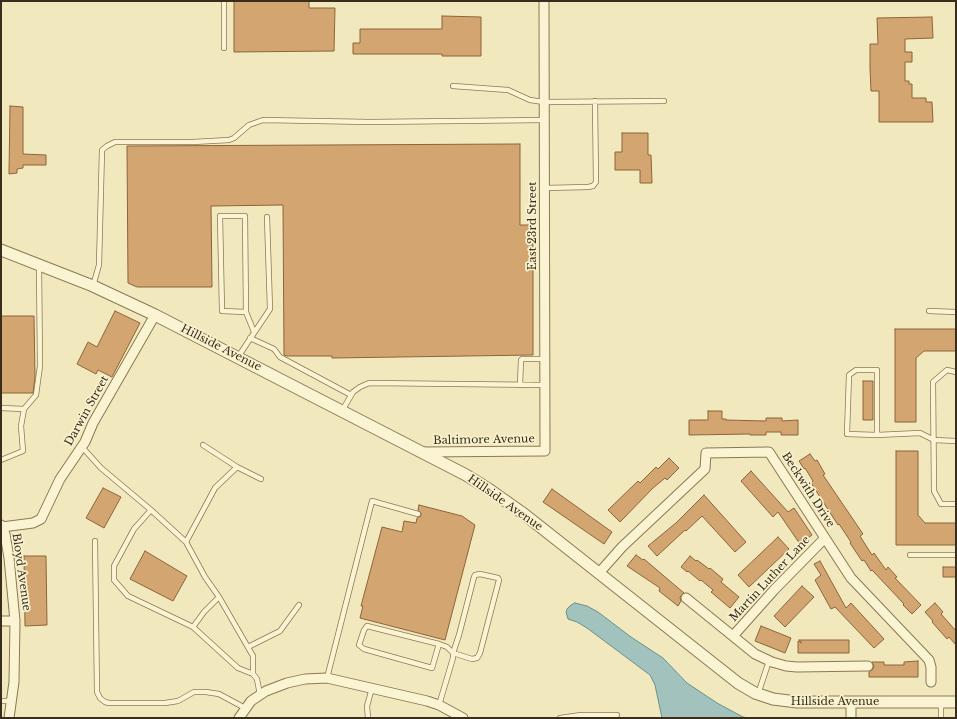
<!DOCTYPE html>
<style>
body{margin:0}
#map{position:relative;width:957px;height:719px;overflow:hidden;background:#f1e8be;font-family:"Libre Baskerville",serif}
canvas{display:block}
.frame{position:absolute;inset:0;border:2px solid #392d1b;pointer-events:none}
</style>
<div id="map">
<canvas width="957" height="719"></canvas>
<div class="frame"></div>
</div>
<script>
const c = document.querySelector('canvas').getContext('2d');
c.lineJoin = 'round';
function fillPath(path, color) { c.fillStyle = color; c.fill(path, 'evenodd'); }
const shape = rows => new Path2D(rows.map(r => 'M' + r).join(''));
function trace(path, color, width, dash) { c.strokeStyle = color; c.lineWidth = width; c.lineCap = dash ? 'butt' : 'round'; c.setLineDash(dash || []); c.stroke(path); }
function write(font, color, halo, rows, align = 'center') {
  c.font = font + ' "Libre Baskerville",serif'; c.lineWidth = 3.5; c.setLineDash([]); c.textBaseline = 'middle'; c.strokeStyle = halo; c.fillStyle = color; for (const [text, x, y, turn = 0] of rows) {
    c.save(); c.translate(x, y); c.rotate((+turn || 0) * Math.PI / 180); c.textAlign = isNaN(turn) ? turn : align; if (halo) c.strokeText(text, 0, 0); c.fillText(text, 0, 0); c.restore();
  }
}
const water = shape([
 [575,603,587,606,598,612,631,637,663,658,687,683,717,703,743,717,748,718,662,718,655,685,650,675,587,628,577,622,568,619,566,612,567,609,571,605,575,603]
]);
fillPath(water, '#a2c2bd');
trace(water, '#68918c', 1);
const building = shape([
 [234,1,309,1,309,8,335,8,334,51,234,52,234,1],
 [442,16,481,17,481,56,442,56,442,54,353,54,353,43,360,43,360,29,442,29,442,16],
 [932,17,933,38,905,39,905,52,912,52,912,62,905,62,905,81,909,81,909,84,912,84,912,98,926,98,926,102,932,102,933,122,879,122,879,91,871,91,870,68,870,44,878,44,877,18,932,17],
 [10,106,23,107,23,154,46,155,46,165,23,165,23,168,17,169,17,173,9,174,10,106],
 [622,133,648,133,648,155,651,155,652,183,640,183,640,170,615,170,615,152,622,152,622,133],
 [520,144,520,225,533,225,533,355,332,358,332,356,287,356,284,355,283,205,211,206,212,287,137,287,128,283,127,146,520,144],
 [115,311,140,323,112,377,98,370,96,374,77,364,88,342,97,347,115,311],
 [1,316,34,316,35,377,33,393,1,393,1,316],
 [895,329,956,329,956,351,924,351,916,358,916,422,895,422,895,329],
 [863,381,873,381,873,420,863,420,863,381],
 [708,411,722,411,722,419,726,419,726,420,766,421,766,418,782,418,782,421,798,420,798,435,781,435,781,432,766,432,766,435,750,435,750,434,689,435,689,420,708,420,708,411],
 [896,451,918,451,918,515,925,523,956,523,956,545,896,545,896,451],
 [810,454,815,461,817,460,825,474,823,475,863,534,860,536,872,555,874,553,886,570,888,567,897,577,895,578,921,605,912,614,903,605,904,604,872,570,871,571,864,560,862,561,850,543,851,542,839,524,838,525,811,483,813,481,805,468,804,469,799,461,810,454],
 [669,458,679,468,667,480,665,478,653,488,620,522,608,510,638,481,640,483,656,467,658,469,669,458],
 [751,471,788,512,794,508,812,535,800,544,778,512,773,517,741,481,751,471],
 [103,488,121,497,104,528,86,518,103,488],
 [552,489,612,532,604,544,543,502,552,489],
 [704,495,746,542,735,552,702,516,686,531,685,530,657,556,648,546,677,522,704,495],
 [419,505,462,516,475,525,445,640,360,618,363,606,361,606,382,527,402,532,404,521,416,523,417,518,421,516,421,513,418,510,419,505],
 [778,537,789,549,749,587,738,575,778,537],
 [145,551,187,576,173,601,130,579,145,551],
 [636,555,643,560,644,559,684,593,680,597,681,601,678,606,659,591,660,588,627,566,636,555],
 [24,556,46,556,47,625,25,626,24,556],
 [690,556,696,561,697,560,709,569,710,568,723,579,721,582,739,597,730,608,711,592,713,590,701,580,700,581,688,571,687,572,681,567,690,556],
 [820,561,846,608,851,603,884,639,874,648,835,607,831,609,815,580,821,575,814,564,820,561],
 [943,567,956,567,956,577,943,577,943,567],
 [802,586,814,597,785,627,774,616,802,586],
 [935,603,943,612,941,614,956,631,956,645,949,637,947,639,932,622,933,621,925,612,935,603],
 [761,626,791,638,785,653,755,641,761,626],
 [799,640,849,640,849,653,798,653,798,641,802,643,799,640],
 [918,661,918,677,869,677,869,672,873,669,874,666,872,662,884,662,884,665,904,665,904,662,918,661]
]);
fillPath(building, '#d3a571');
trace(building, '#8c6439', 1);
const service = shape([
 [224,48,224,1],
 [453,86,508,90,530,100,544,102,664,101],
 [545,188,588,187,593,186,596,182,595,101],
 [93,286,99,265,102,150,107,146,115,142,193,142,229,140,234,138,249,125,263,120,370,122,544,120],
 [929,311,956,312],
 [246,312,222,311,220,216,245,216,246,312,254,332],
 [250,338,274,349,280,357,351,395],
 [238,357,270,309,267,217],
 [956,372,947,370,933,382,934,491,941,504,956,504],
 [520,385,521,360,522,359,545,359],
 [1,408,24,409,36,395,40,366,39,265],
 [342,411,353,392,360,387,369,383,545,385],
 [877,435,877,370,856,370,849,375,847,434,877,435,920,433,934,440,956,441],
 [203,445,237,467,261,479],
 [82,447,101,468,151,510,186,542,205,577,219,597,253,656,253,674],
 [1,460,23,451,21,426,24,409],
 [151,510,134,529,114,566,114,580,128,596,193,627],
 [95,541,97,692,100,698,105,702,109,703,165,703,178,701,194,692,206,692,219,694,245,708],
 [186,542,215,488,237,467],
 [910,555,956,555],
 [480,574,498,578,499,580,480,653,477,658,472,659,453,653,459,635,474,577,475,575,480,574],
 [219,597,204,612,193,627,238,668,253,674,257,679,260,695],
 [439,644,432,668,364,649,359,645,364,630,367,626,439,644,447,647,453,653,453,658,439,705],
 [248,647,280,631,299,605],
 [327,678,372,501,418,514],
 [758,694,769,661],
 [1,701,11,701],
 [368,718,367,706,372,688],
 [560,718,581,715,617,715],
 [941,718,941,702]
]);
const minor = shape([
 [423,452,545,451,544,1],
 [1,525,5,534,9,558,15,621,14,682,9,718],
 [2,527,33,523,41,519,60,479,85,442,93,423,155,315],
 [599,573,622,547,705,469,706,453,769,452,851,578,929,660,931,667,931,682],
 [686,598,755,654,772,662,786,666,797,667,868,666],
 [1,621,15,621],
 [733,636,774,590,825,538],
 [851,702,851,718],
 [239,718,251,701,266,691,287,683,305,679,327,678,427,701,439,705,463,718]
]);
const tertiary = shape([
 [1,250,93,286,155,315,466,475,490,490,524,514,738,683,755,693,773,699,797,702,956,702]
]);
trace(service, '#8b7855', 6);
trace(minor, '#8b7855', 11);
trace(tertiary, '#8b7855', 13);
trace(service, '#fbf4d2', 4.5);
trace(minor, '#fbf4d2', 9);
trace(tertiary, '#fbf4d2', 11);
write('11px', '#392d1b', '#f8f1ce', [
 ["East 23rd Street",533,226,-90],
 ["Hillside Avenue",221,348,27],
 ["Darwin Street",87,411,-61],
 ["Baltimore Avenue",484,440,-1],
 ["Beckwith Drive",808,490,57],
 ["Hillside Avenue",505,503,35],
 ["Bloyd Avenue",21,572,82],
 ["Martin Luther Lane",770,579,-47],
 ["Hillside Avenue",835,702]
]);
</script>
